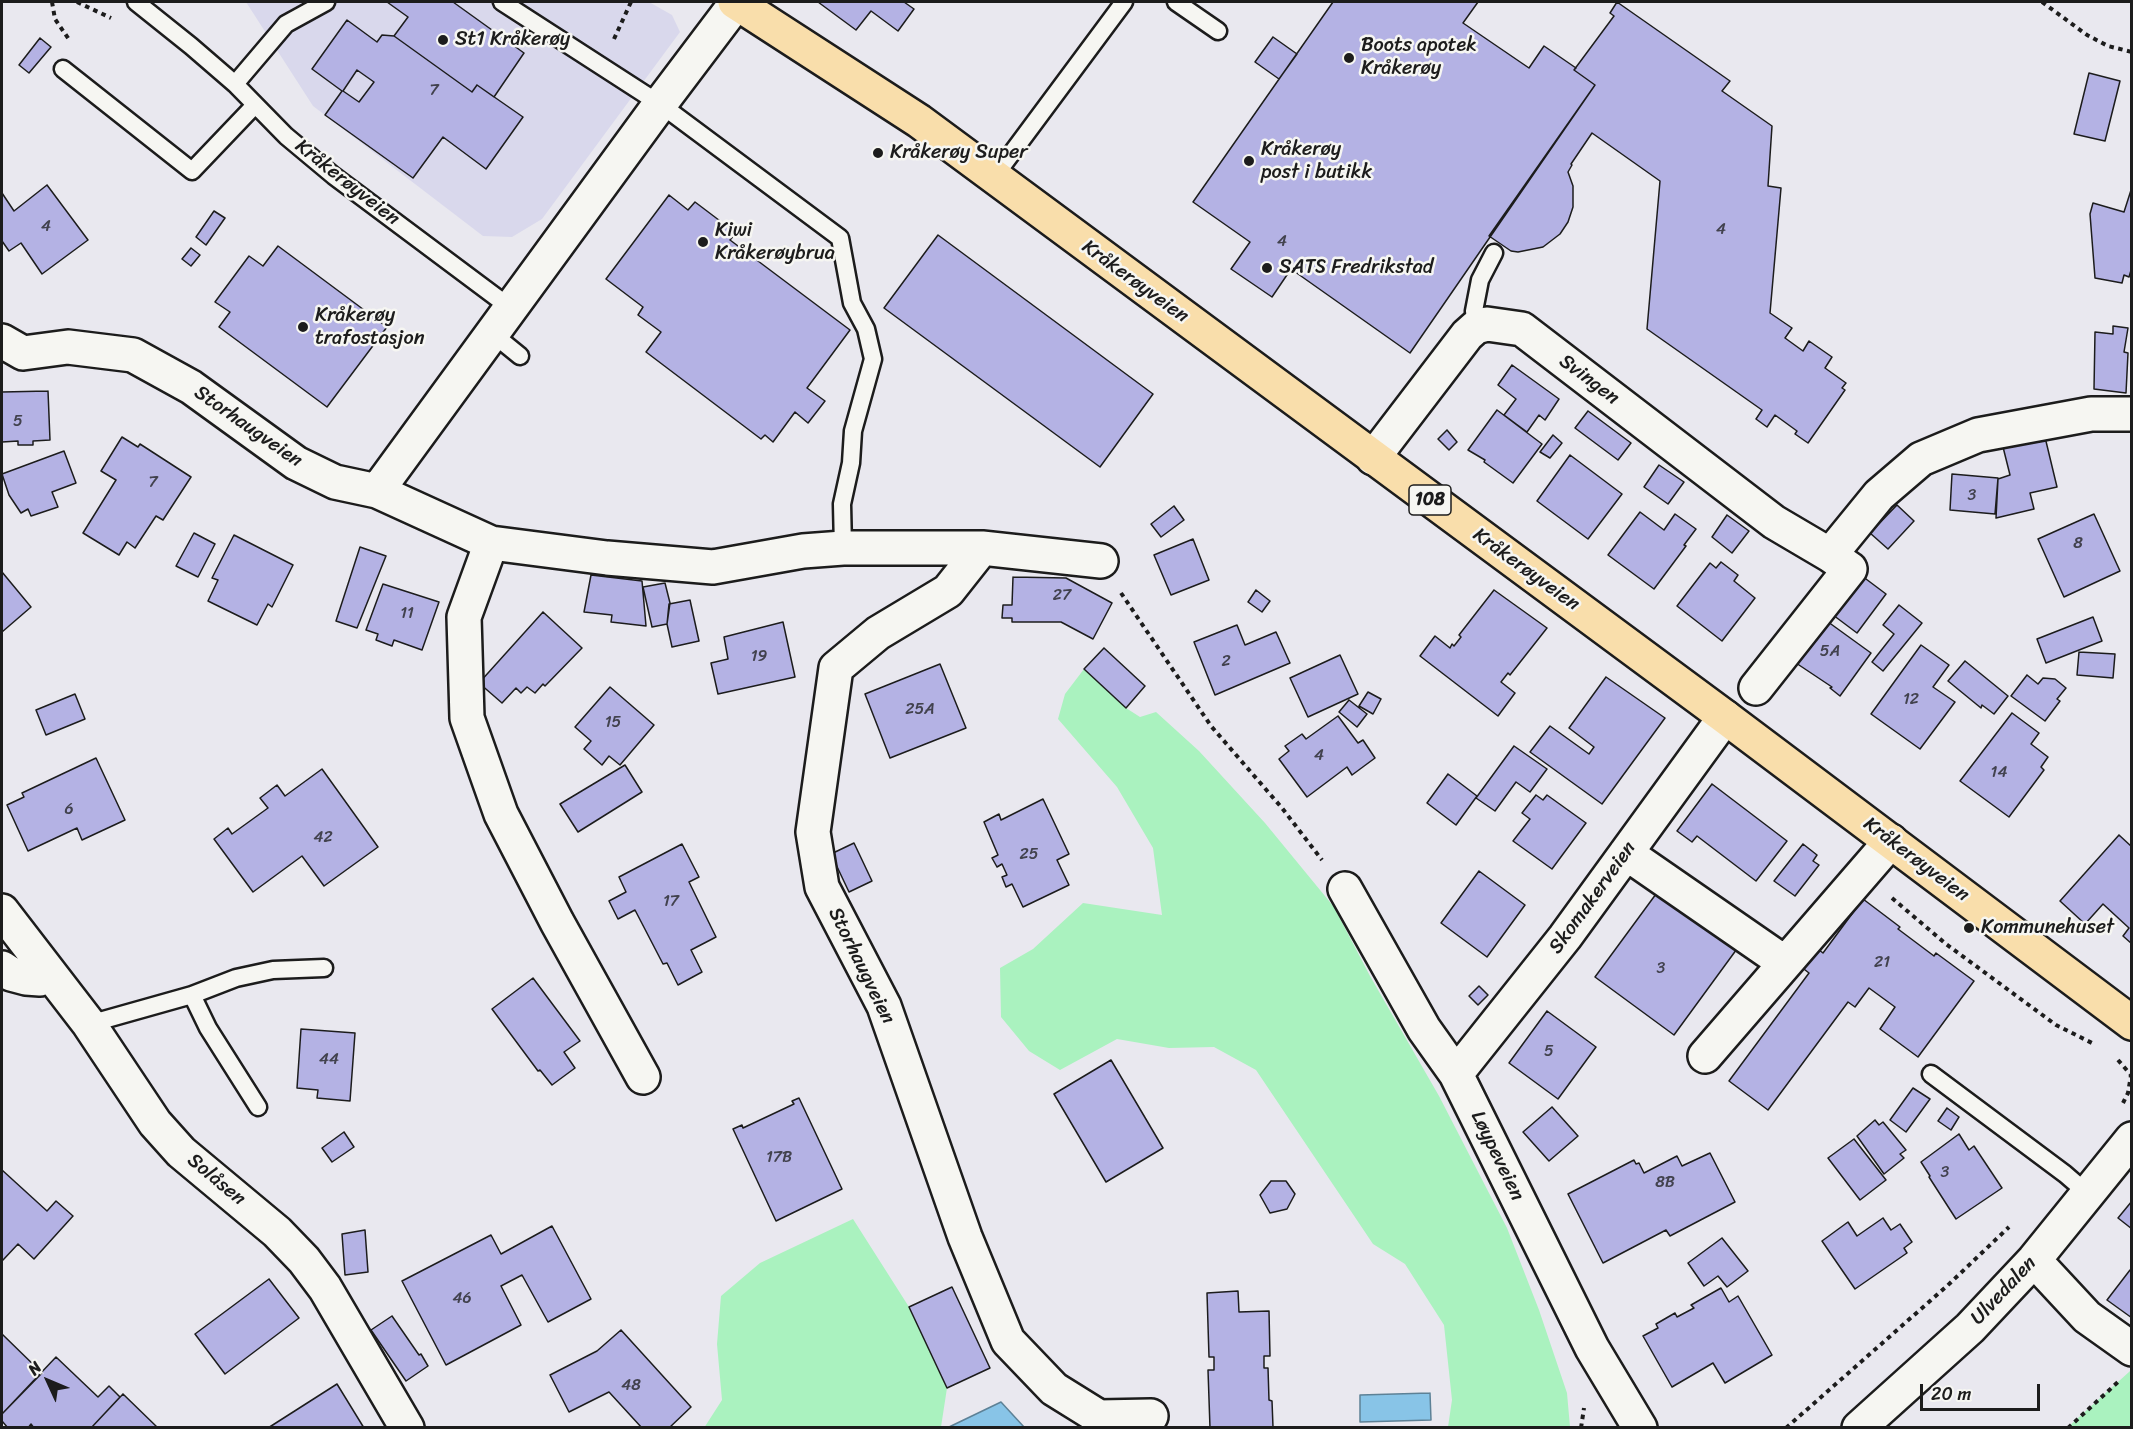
<!DOCTYPE html>
<meta charset="utf-8">
<style>
body{margin:0}
#map{position:relative;width:2133px;height:1429px;overflow:hidden;background:#e9e8ef;font-family:Sriracha,sans-serif}
canvas{display:block}
.frame{position:absolute;inset:0;border:3px solid #1c1c1c;pointer-events:none}
.north{position:absolute;left:18px;top:1351px;width:60px;height:60px;-webkit-text-stroke:4px #f6f6f2;paint-order:stroke;rotate:314deg;font-size:16px;font-weight:700;line-height:24px;text-align:center;color:#1c1c1c}
.north::after{content:'';display:block;margin:auto;width:21px;height:27px;background:#1c1c1c;clip-path:polygon(50% 0,100% 100%,50% 72%,0 100%)}
.scale{position:absolute;left:1920px;top:1384px;width:120px;height:27px;box-sizing:border-box;border:3px solid #1c1c1c;border-top:0;padding-left:8px;font-size:18px;line-height:21px;white-space:nowrap;color:#1c1c1c;-webkit-text-stroke:4px #f6f6f2;paint-order:stroke}
</style>
<div id="map">
<canvas width="2133" height="1429"></canvas>
<div class="frame"></div>
<div class="north">N</div>
<div class="scale">20 m</div>
</div>
<script>
const c = document.querySelector('canvas').getContext('2d');
c.lineJoin = 'round';
function fillPath(path, color) { c.fillStyle = color; c.fill(path, 'evenodd'); }
const shape = rows => new Path2D(rows.map(r => 'M' + r).join(''));
function trace(path, color, width, dash) { c.strokeStyle = color; c.lineWidth = width; c.lineCap = dash ? 'butt' : 'round'; c.setLineDash(dash || []); c.stroke(path); }
function write(font, color, halo, rows, align = 'center') {
  c.font = font + ' Sriracha,sans-serif'; c.lineWidth = 5; c.setLineDash([]); c.textBaseline = 'middle'; c.strokeStyle = halo; c.fillStyle = color; for (const [text, x, y, turn = 0] of rows) {
    c.save(); c.translate(x, y); c.rotate((+turn || 0) * Math.PI / 180); c.textAlign = isNaN(turn) ? turn : align; if (halo) c.strokeText(text, 0, 0); c.fillText(text, 0, 0); c.restore();
  }
}
fillPath(shape([
 [246,2,649,2,672,15,680,32,542,219,512,237,483,236,313,106]
]), '#d9d8ec');
fillPath(shape([
 [1084,669,1126,708,1140,717,1156,712,1199,751,1265,823,1334,907,1370,976,1439,1096,1507,1228,1539,1310,1567,1393,1570,1427,1448,1427,1452,1400,1444,1325,1405,1264,1373,1244,1256,1070,1214,1047,1169,1048,1117,1039,1060,1070,1029,1051,1001,1017,1000,968,1033,949,1083,903,1162,915,1153,848,1117,787,1058,719,1065,694],
 [853,1219,909,1307,947,1388,941,1427,704,1428,722,1400,717,1344,721,1296,760,1263],
 [2131,1370,2131,1427,2068,1427,2129,1372]
]), '#aaf2bf');
const water = shape([
 [1430,1393,1431,1420,1360,1422,1360,1395,1430,1393],
 [1001,1402,1024,1427,949,1427,1001,1402]
]);
fillPath(water, '#88c4e7');
trace(water, '#5d8196', 1.5);
const building = shape([
 [387,2,453,2,524,53,494,97,477,85,472,92,394,36,408,17,387,2],
 [818,2,904,2,914,9,898,31,871,11,856,30,818,2],
 [1333,2,1478,2,1463,23,1529,68,1544,46,1576,68,1574,70,1595,85,1410,353,1291,269,1272,297,1231,269,1250,242,1193,202,1333,2],
 [1617,2,1730,81,1722,91,1772,126,1768,186,1781,188,1770,313,1792,328,1785,338,1803,351,1809,341,1832,357,1825,368,1846,383,1842,388,1845,390,1808,443,1795,434,1797,431,1775,415,1767,427,1756,419,1762,410,1647,329,1660,181,1592,133,1571,164,1572,165,1568,172,1573,186,1573,207,1568,222,1560,234,1543,247,1518,252,1511,251,1489,236,1595,85,1574,70,1614,16,1610,13,1617,2],
 [347,20,377,42,382,35,394,36,472,92,477,85,523,117,486,169,443,137,413,178,325,115,342,91,312,69,347,20],
 [357,70,374,82,359,102,343,91,357,70],
 [1273,37,1297,54,1279,79,1255,62,1273,37],
 [40,38,51,47,29,73,19,65,40,38],
 [2089,73,2120,81,2105,141,2074,134,2089,73],
 [47,185,88,240,42,274,21,243,9,251,2,241,2,193,14,211,47,185],
 [2132,187,2132,267,2129,277,2124,275,2122,283,2095,278,2090,214,2093,203,2124,212,2132,187],
 [669,195,688,210,695,202,736,233,730,240,850,330,807,388,825,401,808,423,795,412,773,442,765,435,761,439,646,352,661,332,638,315,643,307,606,279,669,195],
 [214,211,225,218,206,245,196,237,214,211],
 [938,235,1153,394,1100,467,884,308,938,235],
 [278,246,387,327,327,407,219,327,230,312,215,302,249,256,263,266,278,246],
 [191,248,200,255,191,266,182,259,191,248],
 [2113,326,2128,328,2124,352,2128,353,2126,393,2094,389,2095,332,2113,334,2113,326],
 [1512,365,1559,399,1545,420,1539,415,1527,432,1504,415,1516,399,1498,385,1512,365],
 [48,391,50,440,33,441,33,445,18,445,18,441,2,442,2,392,48,391],
 [1497,410,1542,444,1513,483,1484,462,1485,460,1468,450,1497,410],
 [1588,411,1631,443,1618,460,1575,428,1588,411],
 [1447,430,1457,442,1449,450,1438,439,1447,430],
 [2044,433,2057,487,2030,493,2034,509,1996,518,1998,479,2010,475,2002,443,2044,433],
 [1553,435,1562,443,1550,458,1540,452,1553,435],
 [122,437,138,447,140,444,191,477,163,520,156,516,135,548,127,542,119,555,83,533,116,480,101,471,122,437],
 [64,451,76,483,52,492,58,507,31,516,28,509,21,513,9,495,2,474,64,451],
 [1570,455,1622,494,1588,539,1537,501,1570,455],
 [1659,465,1684,482,1668,504,1644,487,1659,465],
 [1952,474,1998,478,1995,514,1950,510,1952,474],
 [1897,505,1914,521,1888,549,1870,533,1897,505],
 [1174,506,1184,520,1161,537,1151,524,1174,506],
 [1640,512,1664,530,1675,514,1696,529,1684,545,1686,546,1654,589,1608,555,1640,512],
 [2094,514,2120,571,2064,597,2038,539,2094,514],
 [1727,515,1749,531,1732,553,1712,537,1727,515],
 [194,533,215,544,198,577,176,566,194,533],
 [234,535,293,565,272,607,268,604,257,625,208,601,218,580,212,578,234,535],
 [1193,539,1209,580,1171,595,1154,555,1193,539],
 [360,547,386,556,357,628,336,621,360,547],
 [1721,562,1738,575,1734,581,1755,598,1722,641,1677,606,1710,563,1716,568,1721,562],
 [2,572,31,607,2,632,2,572],
 [1858,573,1886,594,1857,633,1829,612,1858,573],
 [591,575,642,581,646,626,611,622,612,615,584,612,591,575],
 [1013,577,1066,578,1112,603,1093,639,1061,622,1012,622,1012,618,1002,618,1003,605,1012,605,1013,577],
 [665,583,670,603,667,624,652,627,643,587,665,583],
 [383,584,439,602,422,650,394,640,392,646,376,640,378,634,366,630,383,584],
 [1256,590,1270,601,1262,612,1248,602,1256,590],
 [1494,590,1547,628,1510,675,1508,673,1501,682,1515,693,1498,716,1420,656,1435,636,1450,648,1452,644,1454,646,1461,637,1459,635,1494,590],
 [690,600,699,641,672,647,667,624,669,604,690,600],
 [1899,605,1922,623,1883,671,1872,662,1894,634,1883,625,1899,605],
 [543,612,582,648,545,686,543,684,535,693,527,687,521,693,516,688,502,703,479,683,543,612],
 [2093,617,2102,641,2046,663,2037,639,2093,617],
 [1824,619,1871,653,1840,696,1830,688,1832,687,1793,661,1824,619],
 [783,622,795,677,718,694,711,663,728,659,724,637,783,622],
 [1237,625,1245,645,1276,632,1290,663,1215,695,1194,642,1237,625],
 [1921,645,1949,665,1933,687,1955,702,1920,749,1871,714,1921,645],
 [1104,648,1145,686,1126,708,1084,669,1104,648],
 [2079,652,2115,654,2113,678,2077,675,2079,652],
 [1340,655,1358,694,1308,717,1290,678,1340,655],
 [1965,661,2008,696,1994,714,1982,705,1981,708,1948,681,1965,661],
 [940,664,966,728,890,758,865,694,940,664],
 [2027,675,2038,684,2043,678,2055,679,2066,688,2057,699,2060,701,2045,721,2011,696,2027,675],
 [1606,677,1665,718,1602,804,1530,752,1550,726,1589,754,1594,747,1569,728,1606,677],
 [610,687,654,725,620,765,609,756,602,765,584,749,591,741,575,727,610,687],
 [1368,692,1381,699,1373,714,1359,706,1368,692],
 [75,694,85,719,46,735,36,710,75,694],
 [1349,700,1367,714,1357,727,1339,712,1349,700],
 [2012,713,2039,733,2031,744,2048,757,2041,767,2044,770,2009,817,1960,781,2012,713],
 [1338,716,1358,743,1363,740,1375,758,1352,775,1347,767,1307,797,1279,759,1289,751,1285,746,1302,734,1306,739,1338,716],
 [1514,746,1547,769,1530,792,1516,782,1495,811,1476,798,1514,746],
 [96,758,125,820,82,840,77,828,28,851,7,805,24,797,22,793,96,758],
 [625,765,642,792,578,832,560,804,625,765],
 [322,769,378,847,324,886,302,856,253,892,214,839,228,828,232,834,268,808,260,798,277,785,285,796,322,769],
 [1448,774,1477,796,1456,825,1427,803,1448,774],
 [1712,784,1787,841,1756,881,1697,836,1692,842,1677,831,1712,784],
 [1536,795,1543,800,1547,795,1586,823,1552,869,1513,841,1530,819,1522,813,1536,795],
 [1043,799,1069,854,1057,860,1069,885,1023,907,1012,884,1006,887,1002,877,1007,875,1002,864,997,867,992,858,998,855,984,822,999,814,1001,820,1043,799],
 [2119,835,2132,847,2132,944,2123,936,2129,928,2103,904,2085,924,2060,901,2119,835],
 [854,843,872,881,849,892,831,854,854,843],
 [682,844,699,877,689,882,716,937,691,950,702,972,678,985,667,963,663,964,635,910,618,919,609,901,626,892,619,877,682,844],
 [1803,844,1817,855,1813,861,1819,865,1795,896,1774,881,1803,844],
 [1479,871,1525,905,1487,957,1441,923,1479,871],
 [1656,894,1681,912,1688,903,1742,942,1674,1035,1595,977,1656,894],
 [1863,899,1900,927,1898,929,1934,956,1936,953,1974,981,1918,1057,1880,1029,1895,1007,1869,988,1855,1007,1848,1002,1768,1110,1729,1081,1809,973,1800,966,1814,946,1823,953,1863,899],
 [533,978,580,1041,564,1052,575,1068,552,1085,540,1070,538,1071,492,1009,533,978],
 [1479,986,1488,995,1478,1005,1469,996,1479,986],
 [1547,1011,1596,1047,1558,1099,1509,1063,1547,1011],
 [301,1029,355,1033,350,1101,317,1098,318,1090,297,1088,301,1029],
 [1111,1060,1163,1148,1106,1182,1054,1094,1111,1060],
 [1913,1088,1930,1099,1906,1132,1890,1120,1913,1088],
 [799,1098,842,1189,776,1221,733,1129,742,1125,743,1128,794,1104,792,1101,799,1098],
 [1552,1107,1578,1136,1549,1161,1523,1132,1552,1107],
 [1947,1108,1959,1117,1951,1130,1938,1121,1947,1108],
 [1875,1120,1879,1125,1883,1122,1906,1150,1900,1154,1904,1158,1884,1174,1857,1136,1875,1120],
 [344,1132,354,1147,332,1162,322,1148,344,1132],
 [1959,1134,1969,1150,1974,1146,2002,1188,1956,1219,1929,1177,1930,1176,1921,1162,1959,1134],
 [1854,1139,1886,1180,1860,1200,1828,1158,1854,1139],
 [1710,1153,1735,1202,1670,1236,1666,1230,1603,1263,1568,1194,1634,1160,1636,1164,1639,1163,1644,1173,1677,1156,1682,1166,1710,1153],
 [2,1170,47,1211,56,1201,73,1216,34,1259,18,1244,3,1260,2,1259,2,1170],
 [1271,1181,1286,1181,1295,1194,1287,1209,1270,1213,1260,1195,1271,1181],
 [2132,1201,2132,1229,2118,1218,2132,1201],
 [1883,1218,1891,1230,1900,1224,1912,1242,1904,1248,1907,1253,1855,1289,1822,1241,1848,1222,1857,1236,1883,1218],
 [552,1226,591,1299,548,1322,522,1275,501,1286,521,1325,446,1365,402,1281,491,1235,501,1254,552,1226],
 [365,1230,368,1272,345,1275,342,1234,365,1230],
 [1722,1238,1748,1271,1727,1287,1718,1276,1704,1286,1688,1263,1722,1238],
 [2130,1270,2132,1271,2132,1318,2107,1300,2130,1270],
 [269,1279,299,1318,225,1374,195,1334,269,1279],
 [952,1287,990,1368,947,1388,909,1307,952,1287],
 [1721,1288,1729,1302,1738,1296,1772,1355,1725,1383,1713,1363,1672,1387,1643,1336,1658,1328,1656,1324,1675,1313,1677,1317,1694,1308,1691,1305,1721,1288],
 [1238,1291,1239,1312,1269,1311,1270,1356,1264,1356,1264,1368,1268,1368,1269,1400,1272,1401,1273,1427,1210,1428,1208,1370,1214,1370,1214,1357,1209,1357,1207,1293,1238,1291],
 [392,1316,419,1355,421,1354,428,1366,406,1381,371,1330,392,1316],
 [621,1330,691,1407,669,1428,642,1428,609,1392,569,1412,550,1375,597,1351,621,1330],
 [2,1334,42,1373,2,1414,2,1334],
 [56,1357,98,1397,109,1386,120,1397,91,1428,34,1428,31,1424,28,1428,8,1428,2,1421,2,1414,56,1357],
 [337,1384,364,1428,268,1428,337,1384],
 [123,1394,158,1428,91,1428,123,1394]
]);
fillPath(building, '#b4b2e4');
trace(building, '#1c1c1c', 1.5);
const service = shape([
 [136,2,191,46,235,84,286,136,334,176,512,309],
 [502,2,660,104,840,238,852,303,866,329,873,359,853,431,851,463,842,504,843,548],
 [1176,2,1218,31],
 [63,69,192,171,255,105],
 [235,84,286,24,326,2],
 [994,177,1124,2],
 [1476,327,1474,311,1480,280,1494,253],
 [493,334,520,356],
 [192,995,208,1028,258,1107],
 [89,1024,192,995,236,978,273,970,324,968],
 [1931,1074,2065,1174,2087,1193]
]);
const minor = shape([
 [2,341,23,353,68,347,133,355,191,387,296,463,335,482,377,491,491,543,607,558,713,567,803,551,843,548,982,548,1101,561],
 [1373,458,1467,335,1476,327,1487,324,1522,329,1774,522,1830,555],
 [377,491,660,104,737,2],
 [491,543,464,617,467,718,501,814,557,922,643,1077],
 [982,548,948,591,878,633,836,668,813,832,822,887,884,1006,965,1237,1008,1341,1054,1389,1099,1417,1151,1416],
 [1756,688,1850,569,1830,555,1879,495,1921,459,1978,435,2091,414,2132,414],
 [1626,853,1785,963],
 [1345,889,1424,1029,1456,1074,1592,1348,1640,1428],
 [2,911,89,1024,155,1123,181,1152,277,1232,304,1260,325,1288,407,1428],
 [2,968,11,974,26,978,40,979,50,975],
 [1705,1056,1891,841],
 [1456,1074,1565,937,1725,717],
 [2034,1260,2087,1317,2132,1349],
 [1859,1428,1970,1328,2034,1260,2132,1139]
]);
const primary = shape([
 [735,2,919,121,1725,717,2132,1023]
]);
trace(service, '#1c1c1c', 21);
trace(minor, '#1c1c1c', 38);
trace(primary, '#1c1c1c', 38);
trace(shape([
 [52,2,55,19,70,41],
 [77,2,111,18],
 [2042,2,2087,35,2108,46,2132,52],
 [614,39,631,2],
 [1121,593,1211,726,1282,808,1322,860],
 [1892,898,1946,944,2056,1025,2094,1044],
 [2118,1060,2131,1075,2128,1093,2123,1103],
 [1581,1428,1584,1408],
 [1786,1428,1947,1286,2009,1227],
 [2068,1428,2118,1382]
]), '#1c1c1c', 4, [4.5, 4.5]);
trace(service, '#f6f6f2', 16);
trace(minor, '#f6f6f2', 33);
trace(primary, '#f9deab', 33);
for (const [x, y, r, color] of [
 [443,40,6,"#1c1c1c"],
 [1349,58,6,"#1c1c1c"],
 [878,153,6,"#1c1c1c"],
 [1249,161,6,"#1c1c1c"],
 [703,242,6,"#1c1c1c"],
 [1267,268,6,"#1c1c1c"],
 [303,327,6,"#1c1c1c"],
 [1969,928,6,"#1c1c1c"]
]) { const dot = new Path2D(); dot.arc(x, y, r, 0, 2 * Math.PI); c.fillStyle = color; c.fill(dot); trace(dot, '#f6f6f2', 2); }
write('16px', '#42424e', null, [
 ["7",434,91],
 ["4",46,227],
 ["4",1721,230],
 ["4",1282,242],
 ["5",18,422],
 ["7",153,483],
 ["3",1972,496],
 ["8",2078,544],
 ["27",1062,596],
 ["11",407,614],
 ["5A",1830,652],
 ["19",759,657],
 ["2",1226,662],
 ["12",1911,700],
 ["25A",920,710],
 ["15",613,723],
 ["4",1319,756],
 ["14",1999,773],
 ["6",69,810],
 ["42",323,838],
 ["25",1029,855],
 ["17",671,902],
 ["21",1882,963],
 ["3",1661,969],
 ["5",1549,1052],
 ["44",329,1060],
 ["17B",779,1158],
 ["3",1945,1173],
 ["8B",1665,1183],
 ["46",462,1299],
 ["48",631,1386]
]);
for (const [x, y, w] of [
 [1430,500,42]
]) { const box = new Path2D(); box.roundRect(x - w / 2, y - 15, w, 30, 4.5); c.fillStyle = '#f6f6f2'; c.fill(box); trace(box, '#1c1c1c', 1.5); }
write('bold 18px', '#1c1c1c', null, [
 ["108",1430,500]
]);
write('20px', '#1c1c1c', '#f6f6f2', [
 ["St1 Kråkerøy",455,40],
 ["Boots apotek",1361,46],
 ["Kråkerøy",1361,69],
 ["Kråkerøy",1261,150],
 ["post i butikk",1261,173],
 ["Kråkerøy Super",890,153],
 ["Kiwi",715,231],
 ["Kråkerøybrua",715,254],
 ["SATS Fredrikstad",1279,268],
 ["Kråkerøy",315,316],
 ["trafostasjon",315,339],
 ["Kommunehuset",1981,928]
], 'left');
write('20px', '#1c1c1c', '#f6f6f2', [
 ["Kråkerøyveien",347,183,38],
 ["Kråkerøyveien",1135,282,36],
 ["Svingen",1589,380,37],
 ["Storhaugveien",248,427,35],
 ["Kråkerøyveien",1526,570,36],
 ["Kråkerøyveien",1916,860,37],
 ["Skomakerveien",1593,898,-54],
 ["Storhaugveien",861,966,64],
 ["Løypeveien",1497,1156,64],
 ["Solåsen",216,1180,40],
 ["Ulvedalen",2004,1291,-47]
]);
</script>
